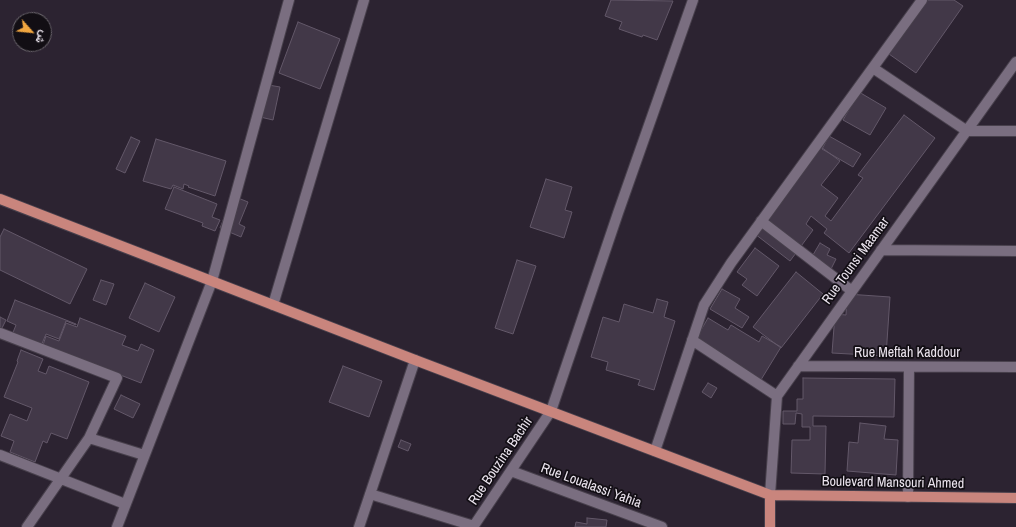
<!DOCTYPE html>
<meta charset="utf-8">
<style>
body{margin:0}
#map{position:relative;width:1016px;height:527px;overflow:hidden;background:#2c2331;font-family:"Archivo Narrow",Vazirmatn,sans-serif}
canvas{display:block}
.north{position:absolute;left:12px;top:12px;width:40px;height:40px;box-sizing:border-box;background:#120e14;border:1px solid #69646b;border-radius:50%;rotate:117deg;font-size:11px;font-weight:700;line-height:16px;text-align:center;color:#ebe4ee}
.north::after{content:'';display:block;margin:auto;width:14px;height:18px;background:#f1a640;clip-path:polygon(50% 0,100% 100%,50% 72%,0 100%)}
</style>
<div id="map">
<canvas width="1016" height="527"></canvas>
<div class="north">ش</div>
</div>
<script>
const c = document.querySelector('canvas').getContext('2d');
c.lineJoin = 'round';
function fillPath(path, color) { c.fillStyle = color; c.fill(path, 'evenodd'); }
const shape = rows => new Path2D(rows.map(r => 'M' + r).join(''));
function trace(path, color, width, dash) { c.strokeStyle = color; c.lineWidth = width; c.lineCap = dash ? 'butt' : 'round'; c.setLineDash(dash || []); c.stroke(path); }
function write(font, color, halo, rows, align = 'center') {
  c.font = font + ' "Archivo Narrow",sans-serif'; c.lineWidth = 3.5; c.setLineDash([]); c.textBaseline = 'middle'; c.strokeStyle = halo; c.fillStyle = color; for (const [text, x, y, turn = 0] of rows) {
    c.save(); c.translate(x, y); c.rotate((+turn || 0) * Math.PI / 180); c.textAlign = isNaN(turn) ? turn : align; if (halo) c.strokeText(text, 0, 0); c.fillText(text, 0, 0); c.restore();
  }
}
const building = shape([
 [611,0,673,1,657,40,643,35,642,37,619,29,622,22,605,16,611,0],
 [926,0,954,0,963,6,916,73,889,54,926,0],
 [298,22,340,39,320,89,279,73,298,22],
 [263,84,280,87,273,120,256,116,263,84],
 [859,92,886,108,870,135,843,120,859,92],
 [904,115,935,138,849,253,824,233,827,229,811,216,806,224,813,230,790,261,755,234,821,147,840,161,821,185,838,198,825,216,831,221,863,178,858,175,904,115],
 [829,136,861,154,853,167,822,149,829,136],
 [131,137,140,141,125,173,116,169,131,137],
 [156,139,226,161,215,196,188,187,189,186,184,184,183,189,173,185,171,189,143,181,156,139],
 [546,179,572,187,565,210,572,212,564,238,530,227,546,179],
 [174,187,217,204,212,217,220,220,215,231,202,226,203,223,165,209,174,187],
 [233,196,248,202,239,224,245,227,241,237,220,228,233,196],
 [4,229,87,269,70,304,0,270,0,237,4,229],
 [820,243,830,249,827,255,836,259,830,271,810,260,820,243],
 [755,248,779,266,757,296,742,285,747,279,737,272,755,248],
 [517,260,536,266,513,334,495,328,517,260],
 [796,272,823,294,781,348,753,327,796,272],
 [101,280,114,284,106,305,93,300,101,280],
 [145,283,175,297,159,332,129,318,145,283],
 [722,289,740,299,735,308,749,317,742,328,710,309,722,289],
 [847,294,890,297,886,356,832,353,835,314,846,315,847,294],
 [657,299,668,302,664,317,675,321,654,390,638,385,640,380,606,370,608,362,591,357,603,317,619,322,624,304,653,313,657,299],
 [15,300,76,324,76,325,66,321,59,339,46,334,41,346,12,335,16,325,7,321,15,300],
 [0,317,6,320,0,332,0,317],
 [80,318,126,336,122,345,138,351,141,344,154,350,141,383,43,345,46,336,59,341,66,323,77,327,80,318],
 [708,318,728,330,731,325,759,342,762,336,781,347,759,383,693,344,708,318],
 [21,350,43,359,38,371,46,374,49,366,89,382,67,439,51,433,47,443,43,441,35,462,10,452,14,441,1,436,10,414,27,421,32,408,4,397,18,362,17,361,21,350],
 [343,366,382,381,369,417,329,402,343,366],
 [803,378,895,379,894,417,813,416,813,426,826,426,825,474,791,473,792,440,810,440,810,427,802,427,802,414,796,413,795,424,783,424,783,411,797,411,797,399,803,399,803,378],
 [708,383,717,388,711,398,702,392,708,383],
 [121,395,140,404,133,418,114,409,121,395],
 [860,423,886,426,884,439,898,440,896,475,847,471,849,442,858,443,860,423],
 [401,440,411,444,408,451,398,447,401,440],
 [587,518,607,520,606,527,575,527,576,522,587,524,587,518]
]);
fillPath(building, '#423848');
trace(building, '#635869', 1);
const minor = shape([
 [873,68,967,131,1016,131],
 [761,221,852,291],
 [881,250,1016,251],
 [273,305,364,0],
 [0,333,117,378,89,438,27,527],
 [692,340,777,396],
 [798,366,1016,367],
 [89,438,144,455],
 [655,451,704,305,731,263,922,0],
 [0,455,125,504],
 [511,471,662,527],
 [370,494,474,526],
 [770,495,777,396,1016,62],
 [908,497,909,367],
 [117,527,212,281,289,0],
 [359,527,415,360],
 [473,527,551,411,618,213,693,0]
]);
const major = shape([
 [0,199,415,360,770,495,1016,498],
 [770,527,770,495]
]);
trace(minor, '#48404c', 12);
trace(major, '#48404c', 12);
trace(minor, '#7a6e80', 10);
trace(major, '#c9857d', 10);
write('14px', '#ebe4ee', '#120e14', [
 ["Rue Tounsi Maamar",856,261,-54],
 ["Rue Meftah Kaddour",907,353],
 ["Rue Bouzina Bachir",501,461,-56],
 ["Boulevard Mansouri Ahmed",893,483,1],
 ["Rue Loualassi Yahia",591,486,20]
]);
</script>
